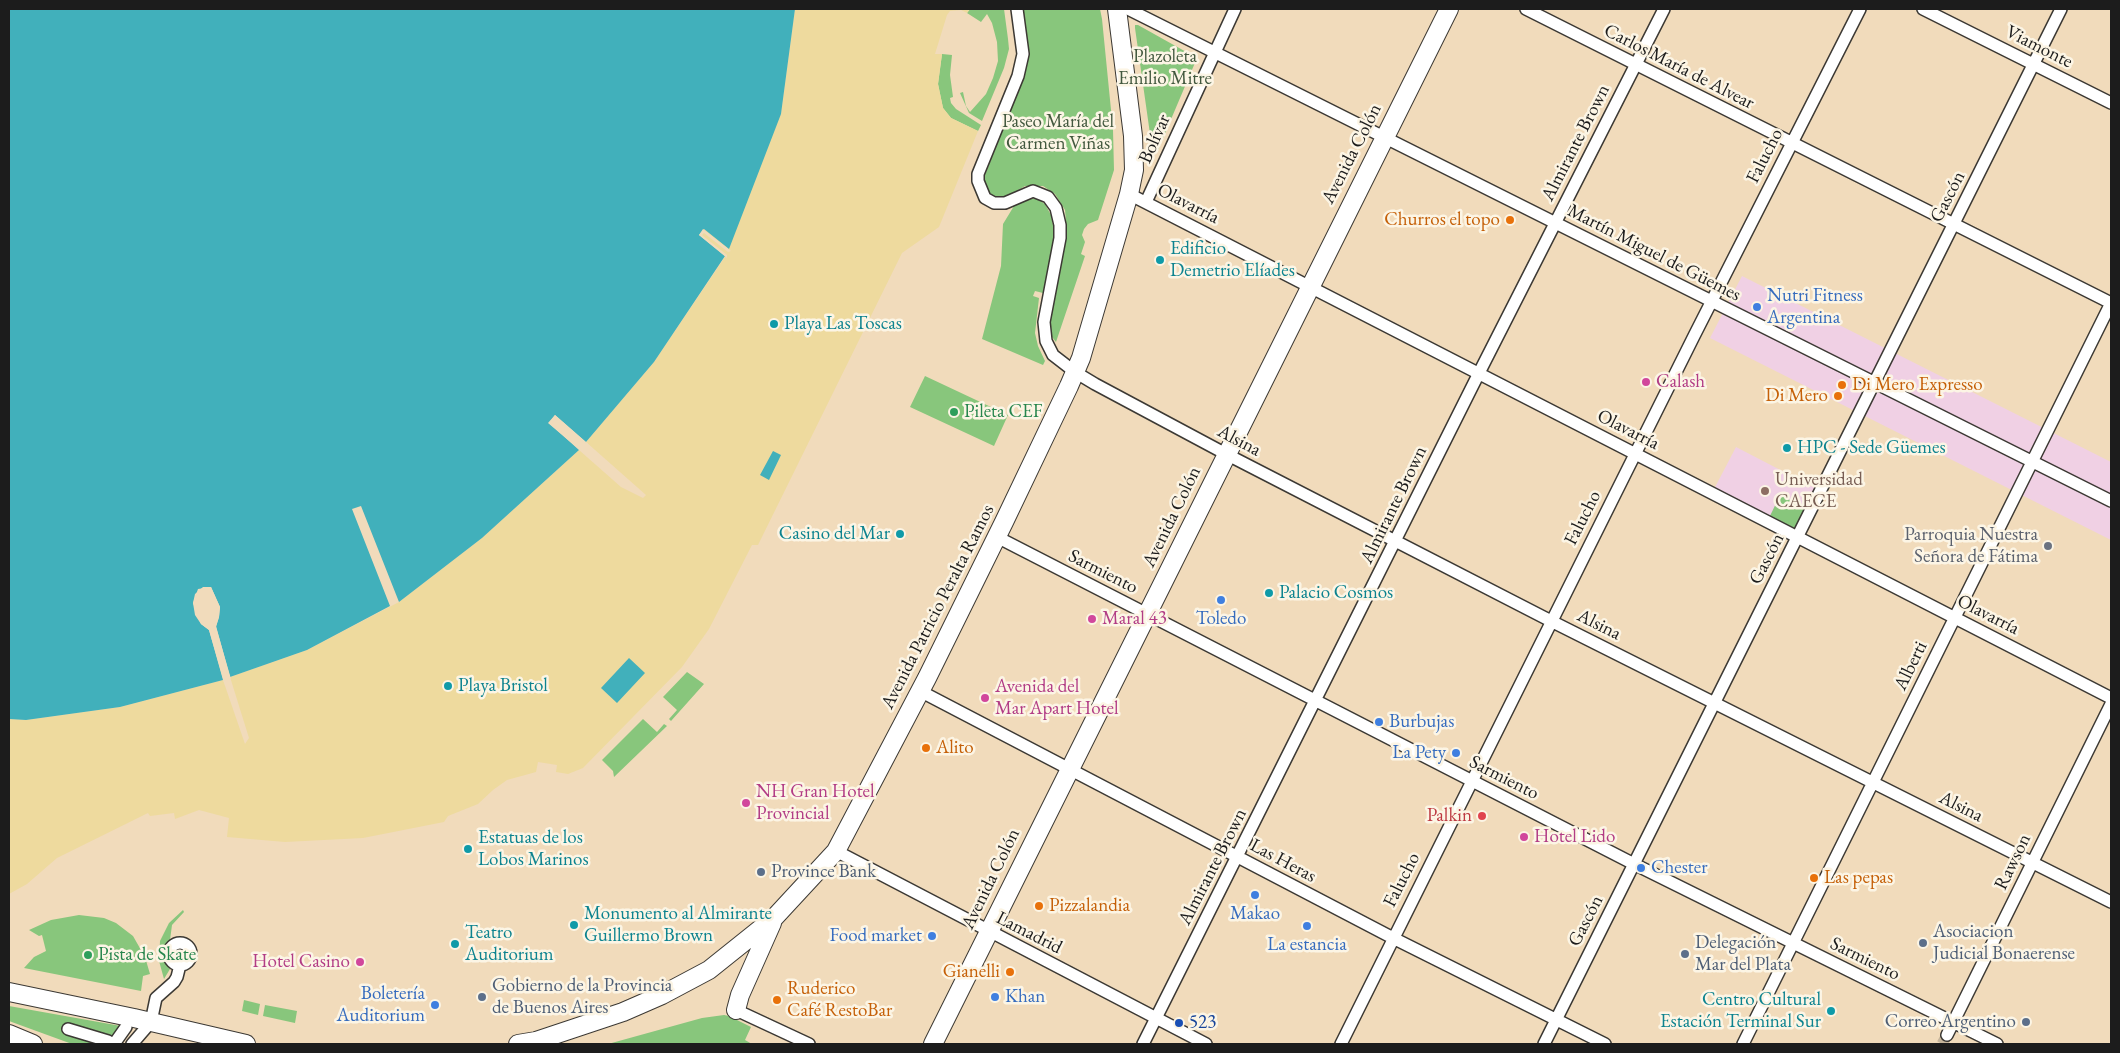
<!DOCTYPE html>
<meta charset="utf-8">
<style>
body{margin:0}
#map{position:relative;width:2120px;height:1053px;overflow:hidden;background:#f1dbbb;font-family:"EB Garamond",serif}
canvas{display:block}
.frame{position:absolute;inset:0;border:10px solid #1c1c1c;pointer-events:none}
</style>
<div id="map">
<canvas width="2120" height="1053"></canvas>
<div class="frame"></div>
</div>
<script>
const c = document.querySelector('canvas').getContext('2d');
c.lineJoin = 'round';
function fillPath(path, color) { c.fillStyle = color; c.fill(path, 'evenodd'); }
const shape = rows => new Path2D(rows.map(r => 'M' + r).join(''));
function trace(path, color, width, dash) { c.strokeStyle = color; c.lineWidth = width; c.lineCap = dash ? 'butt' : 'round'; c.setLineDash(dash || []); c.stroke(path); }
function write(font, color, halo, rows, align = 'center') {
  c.font = font + ' "EB Garamond",serif'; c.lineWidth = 5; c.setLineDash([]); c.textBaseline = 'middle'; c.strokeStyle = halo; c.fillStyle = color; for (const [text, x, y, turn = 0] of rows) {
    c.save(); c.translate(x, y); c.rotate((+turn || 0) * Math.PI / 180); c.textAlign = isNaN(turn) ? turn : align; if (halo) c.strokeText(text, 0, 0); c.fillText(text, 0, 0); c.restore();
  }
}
fillPath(shape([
 [1742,276,2111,462,2111,540,1710,338],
 [1736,447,1817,489,1794,535,1712,493]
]), '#f0d0e4');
fillPath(shape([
 [970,9,1004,9,1008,39,1009,49,1004,68,982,121,969,113,960,93,963,92,966,106,970,112,986,94,993,78,998,61,997,42,992,23,987,14,981,22,967,13],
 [1021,9,1100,9,1102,19,1113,130,1114,170,1098,220,1088,224,1084,229,1082,235,1085,242,1081,254,1085,256,1056,342,1052,337,1050,317,1067,233,1065,210,1055,194,1043,186,1025,186,1007,197,997,197,991,195,986,190,983,180,1021,83],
 [1138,25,1197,58,1158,150,1155,151,1152,148,1135,28,1135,25],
 [942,54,952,55,950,75,953,97,950,98,951,103,956,109,981,125,978,131,951,118,943,108,938,84],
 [1028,199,1037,199,1045,204,1051,215,1054,230,1053,246,1043,293,1035,291,1033,296,1039,298,1035,333,1038,346,1045,361,1043,365,982,339,1001,266,1003,224,1014,206],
 [925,376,1008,415,994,446,910,407],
 [1780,495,1807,509,1794,535,1770,516],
 [687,672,704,684,671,721,669,719,677,710,663,697],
 [643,719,657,732,664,724,667,726,614,777,613,771,602,760],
 [183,910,184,912,172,925,170,940,164,949,164,960,170,969,164,979,159,961,160,941,169,923],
 [79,915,104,918,116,923,133,936,145,957,150,974,143,976,141,991,24,968,34,957,46,951,42,935,39,936,29,930,51,920],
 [244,1000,260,1004,258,1015,242,1011],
 [265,1005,297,1011,295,1023,263,1016],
 [9,1006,121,1026,120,1044,72,1044,9,1021],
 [724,1015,729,1016,751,1027,745,1040,752,1044,608,1044,702,1018]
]), '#88c67c');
fillPath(shape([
 [795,9,970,9,967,13,961,10,950,11,947,15,935,54,942,54,938,84,943,108,951,118,978,131,939,227,902,253,758,545,752,545,709,629,682,667,583,768,568,774,556,772,557,765,538,762,536,772,507,780,493,790,478,804,448,816,444,822,363,838,285,842,227,837,229,818,199,810,175,819,174,813,150,816,148,813,57,858,27,884,9,894,9,719,26,720,120,707,223,680,245,744,249,738,230,677,307,650,399,602,482,538,579,450,621,487,643,498,646,495,586,442,654,362,725,257,699,235,781,114]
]), '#eeda9e');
fillPath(shape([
 [9,9,795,9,781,114,729,249,704,229,699,235,725,256,654,362,586,442,555,415,549,423,579,450,482,538,399,602,361,506,352,509,390,606,307,650,230,677,216,626,219,617,220,607,211,587,198,589,193,603,201,624,209,630,223,680,120,707,26,720,9,719],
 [773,451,781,455,769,480,760,475],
 [629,658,645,673,617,703,601,688]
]), '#41b0bb');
fillPath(shape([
 [703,229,731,251,728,252,704,233,702,235,727,255,727,258,699,235],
 [555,415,588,444,585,444,555,419,552,423,581,448,581,451,548,423],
 [203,587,211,587,220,607,219,617,216,627,231,679,228,677,213,627,217,607,214,597,210,590,204,589,197,595,195,603,198,614,203,623,211,629,225,679,224,682,209,630,201,624,195,615,193,603,195,594]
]), '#f1dbbb');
trace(shape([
 [1942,1044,1947,1035]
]), '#c6b59b', 11, [11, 5.5]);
const street = shape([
 [1017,9,1023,54,1018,76,978,174,978,181,985,198,994,203,1005,203,1033,191,1048,197,1056,208,1060,225,1060,238,1044,322,1046,341,1053,355,1075,372,1095,384,1226,454,1551,621,2111,902],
 [1128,9,2111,501],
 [1526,9,2111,303],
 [1923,9,2111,103],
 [1129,194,2111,698],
 [1146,202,1235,9],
 [997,537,1634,864,1997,1044],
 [920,691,1393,938,1605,1044],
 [836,851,1206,1044],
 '169 954a11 11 0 1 1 22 0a11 11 0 1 1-22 0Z',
 [736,1010,809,1044],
 [68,1029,108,1041,108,1044],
 [1947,1035,2111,704],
 [114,1044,126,1027],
 [132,1044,151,1022,156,998,174,982,177,977,180,965],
 [1143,1044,1479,373,1664,9],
 [1341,1044,1694,336,1860,9],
 [1544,1044,2061,9],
 [1743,1044,2111,303]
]);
const primary = shape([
 [9,992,134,1018,246,1044],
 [736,1010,740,995,772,923],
 [9,1034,33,1044],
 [518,1044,536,1041,623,1012,662,995,709,970,774,918,836,851,927,678,1004,522,1069,386,1081,358,1129,194,1134,170,1133,136,1117,9],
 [933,1044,1449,9]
]);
trace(street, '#3c3934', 14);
trace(primary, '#3c3934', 20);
trace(street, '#fff', 11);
trace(primary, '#fff', 18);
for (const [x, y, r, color] of [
 [1510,220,5,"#e8710a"],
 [1160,260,5,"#0f9aa8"],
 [1757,307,5,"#3f7fe0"],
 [774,324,5,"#0f9aa8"],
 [1646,382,5,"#d1479c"],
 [1842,385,5,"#e8710a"],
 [1838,396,5,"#e8710a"],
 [954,412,5,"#2e9e5b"],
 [1787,448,5,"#0f9aa8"],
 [1765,491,5,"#8d6e63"],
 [900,534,5,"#0f9aa8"],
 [2048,546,5,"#6b7280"],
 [1269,593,5,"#0f9aa8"],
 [1221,600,5,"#3f7fe0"],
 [1092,619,5,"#d1479c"],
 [448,686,5,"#0f9aa8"],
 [985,698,5,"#d1479c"],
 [1379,722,5,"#3f7fe0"],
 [926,748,5,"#e8710a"],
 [1456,753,5,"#3f7fe0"],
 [746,803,5,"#d1479c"],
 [1482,816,5,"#e0444e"],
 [1524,837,5,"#d1479c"],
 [468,849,5,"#0f9aa8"],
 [1641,868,5,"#3f7fe0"],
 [761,872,5,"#5c6f8a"],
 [1814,878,5,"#e8710a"],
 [1255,895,5,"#3f7fe0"],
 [1039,906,5,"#e8710a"],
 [574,925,5,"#0f9aa8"],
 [1307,926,5,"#3f7fe0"],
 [932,936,5,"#3f7fe0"],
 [1923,943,5,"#5c6f8a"],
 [455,944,5,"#0f9aa8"],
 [1685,954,5,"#5c6f8a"],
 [88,955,5,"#2e9e5b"],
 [360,962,5,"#d1479c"],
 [1010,972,5,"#e8710a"],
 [482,997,5,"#5c6f8a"],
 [995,997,5,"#3f7fe0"],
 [777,1000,5,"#e8710a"],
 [435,1005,5,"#3f7fe0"],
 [1831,1011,5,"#0f9aa8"],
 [2026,1022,5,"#5c6f8a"],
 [1179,1023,5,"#1a4fb4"]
]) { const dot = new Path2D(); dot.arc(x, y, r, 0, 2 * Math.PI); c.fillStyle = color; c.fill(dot); trace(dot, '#fcf5e5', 2); }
write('19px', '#1c1c1c', '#fcf5e5', [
 ["Viamonte",2039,47,27],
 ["Carlos María de Alvear",1679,67,27],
 ["Bolívar",1155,139,-66],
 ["Almirante Brown",1576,143,-63],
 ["Avenida Colón",1352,154,-63],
 ["Falucho",1765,156,-63],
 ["Gascón",1948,197,-63],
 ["Olavarría",1188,204,27],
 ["Martín Miguel de Güemes",1654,253,27],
 ["Olavarría",1628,430,27],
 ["Alsina",1239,441,28],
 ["Almirante Brown",1394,505,-64],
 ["Avenida Colón",1172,517,-64],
 ["Falucho",1583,518,-63],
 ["Gascón",1767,559,-63],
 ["Sarmiento",1103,572,27],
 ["Avenida Patricio Peralta Ramos",938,607,-63],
 ["Olavarría",1988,615,27],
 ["Alsina",1599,625,27],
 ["Alberti",1911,666,-64],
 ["Sarmiento",1504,778,27],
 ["Alsina",1961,807,27],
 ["Las Heras",1283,861,28],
 ["Rawson",2013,862,-64],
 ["Almirante Brown",1213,867,-63],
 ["Avenida Colón",991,879,-64],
 ["Falucho",1402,880,-63],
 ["Gascón",1586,921,-63],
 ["Lamadrid",1029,933,27],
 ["Sarmiento",1865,959,26]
]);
write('19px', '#42583e', '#fcf5e5', [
 ["Plazoleta",1165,57],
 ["Emilio Mitre",1165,79],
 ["Paseo María del",1058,122],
 ["Carmen Viñas",1058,144]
]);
write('19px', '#c56008', '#fcf5e5', [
 ["Churros el topo",1500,220,"right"],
 ["Di Mero Expresso",1852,385],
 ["Di Mero",1828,396,"right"],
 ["Alito",936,748],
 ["Las pepas",1824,878],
 ["Pizzalandia",1049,906],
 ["Gianelli",1000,972,"right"],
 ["Ruderico",787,989],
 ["Café RestoBar",787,1011]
], 'left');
write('19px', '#0d838f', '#fcf5e5', [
 ["Edificio",1170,249],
 ["Demetrio Elíades",1170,271],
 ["Playa Las Toscas",784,324],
 ["HPC - Sede Güemes",1797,448],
 ["Casino del Mar",890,534,"right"],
 ["Palacio Cosmos",1279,593],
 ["Playa Bristol",458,686],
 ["Estatuas de los",478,838],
 ["Lobos Marinos",478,860],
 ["Monumento al Almirante",584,914],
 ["Guillermo Brown",584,936],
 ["Teatro",465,933],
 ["Auditorium",465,955],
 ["Centro Cultural",1821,1000,"right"],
 ["Estación Terminal Sur",1821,1022,"right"]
], 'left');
write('19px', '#366cbe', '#fcf5e5', [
 ["Nutri Fitness",1767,296],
 ["Argentina",1767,318],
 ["Toledo",1221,619,"center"],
 ["Burbujas",1389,722],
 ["La Pety",1446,753,"right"],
 ["Chester",1651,868],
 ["Makao",1255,914,"center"],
 ["Food market",922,936,"right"],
 ["La estancia",1307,945,"center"],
 ["Boletería",425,994,"right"],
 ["Auditorium",425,1016,"right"],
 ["Khan",1005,997]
], 'left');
write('19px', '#b23c85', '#fcf5e5', [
 ["Calash",1656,382],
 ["Maral 43",1102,619],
 ["Avenida del",995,687],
 ["Mar Apart Hotel",995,709],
 ["NH Gran Hotel",756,792],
 ["Provincial",756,814],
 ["Hotel Lido",1534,837],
 ["Hotel Casino",350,962,"right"]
], 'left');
write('19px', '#27864d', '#fcf5e5', [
 ["Pileta CEF",964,412],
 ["Pista de Skate",98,955]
], 'left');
write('19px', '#785e54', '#fcf5e5', [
 ["Universidad",1775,480],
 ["CAECE",1775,502]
], 'left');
write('19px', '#5b616d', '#fcf5e5', [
 ["Parroquia Nuestra",2038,535],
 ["Señora de Fátima",2038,557]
], 'right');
write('19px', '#be3a42', '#fcf5e5', [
 ["Palkin",1472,816]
], 'right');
write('19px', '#4e5e75', '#fcf5e5', [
 ["Province Bank",771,872],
 ["Asociacion",1933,932],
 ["Judicial Bonaerense",1933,954],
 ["Delegación",1695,943],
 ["Mar del Plata",1695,965],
 ["Gobierno de la Provincia",492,986],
 ["de Buenos Aires",492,1008],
 ["Correo Argentino",2016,1022,"right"]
], 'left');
write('19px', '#164399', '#fcf5e5', [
 ["523",1189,1023]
], 'left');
</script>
